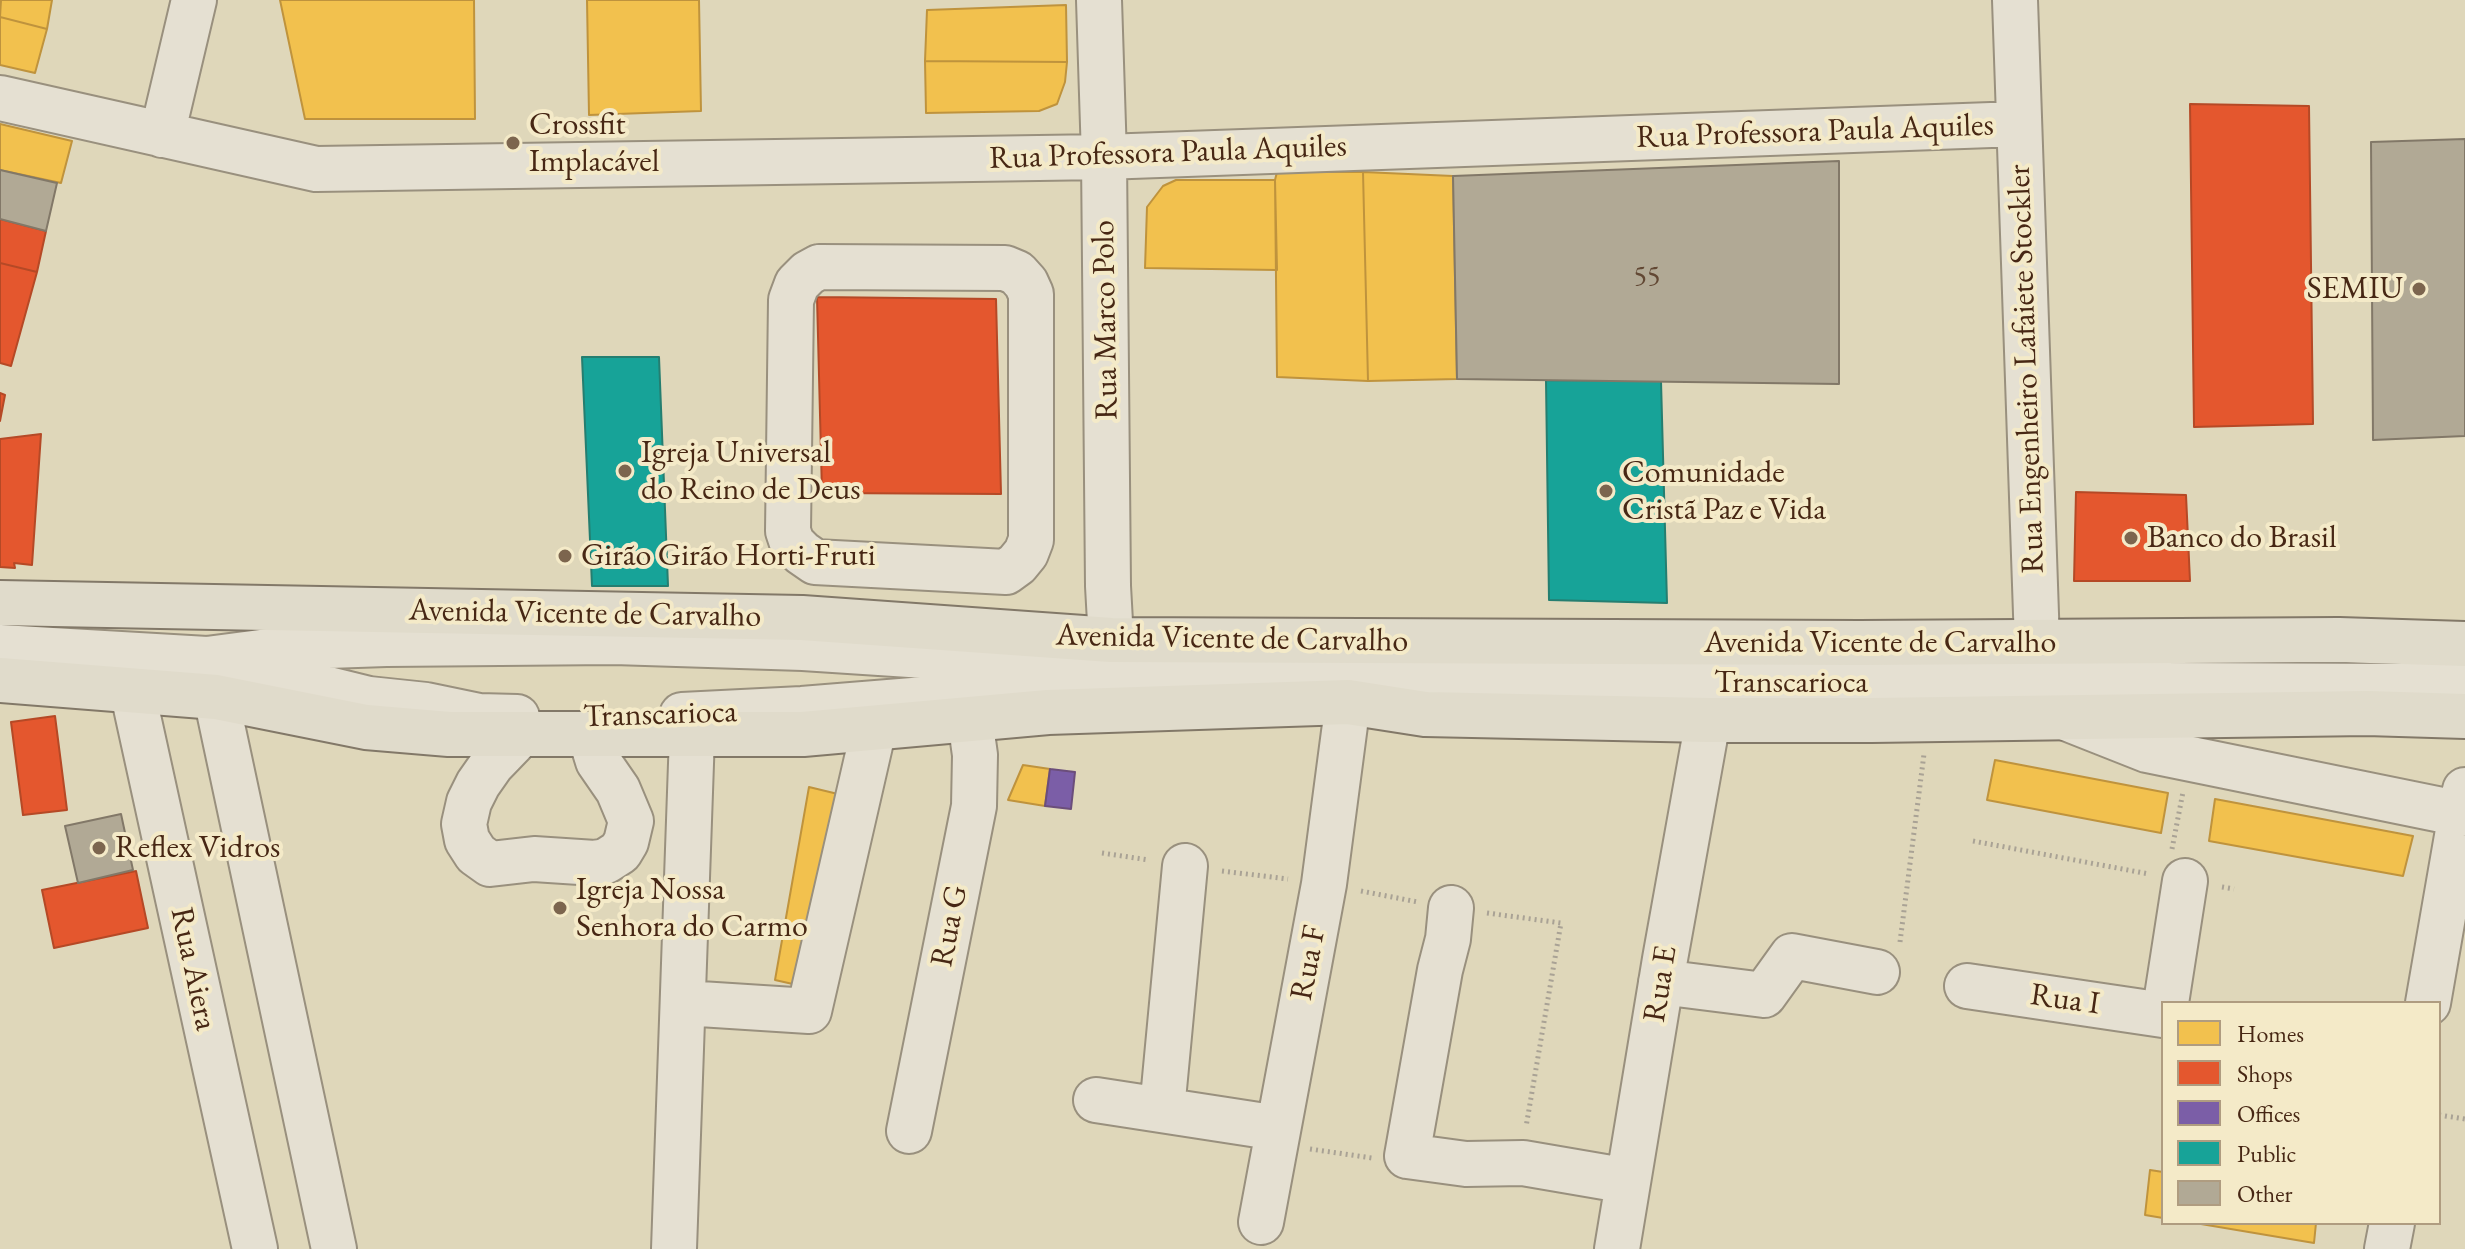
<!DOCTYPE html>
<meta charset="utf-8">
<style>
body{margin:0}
#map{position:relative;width:2465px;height:1249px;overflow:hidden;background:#dfd7ba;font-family:"EB Garamond",serif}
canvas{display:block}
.legend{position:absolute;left:2161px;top:1001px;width:280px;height:224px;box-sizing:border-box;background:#f4eac8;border:2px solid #af9c80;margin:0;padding:10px 14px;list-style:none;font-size:24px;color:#472714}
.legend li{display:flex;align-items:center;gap:16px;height:40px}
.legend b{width:40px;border:2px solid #af9c80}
</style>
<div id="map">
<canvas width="2465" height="1249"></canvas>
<ul class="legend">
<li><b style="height:22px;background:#f2c14e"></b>Homes</li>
<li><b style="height:22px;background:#e4572e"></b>Shops</li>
<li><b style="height:22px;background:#7b5ea7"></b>Offices</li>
<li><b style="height:22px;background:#17a398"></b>Public</li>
<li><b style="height:22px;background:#b1a995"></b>Other</li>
</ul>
</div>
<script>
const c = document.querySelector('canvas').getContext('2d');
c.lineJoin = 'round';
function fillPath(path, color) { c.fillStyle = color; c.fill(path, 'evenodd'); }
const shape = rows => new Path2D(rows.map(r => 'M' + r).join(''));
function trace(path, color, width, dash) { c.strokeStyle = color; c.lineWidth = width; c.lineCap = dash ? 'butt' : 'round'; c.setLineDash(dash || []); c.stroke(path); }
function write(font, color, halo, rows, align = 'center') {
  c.font = font + ' "EB Garamond",serif'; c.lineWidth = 8; c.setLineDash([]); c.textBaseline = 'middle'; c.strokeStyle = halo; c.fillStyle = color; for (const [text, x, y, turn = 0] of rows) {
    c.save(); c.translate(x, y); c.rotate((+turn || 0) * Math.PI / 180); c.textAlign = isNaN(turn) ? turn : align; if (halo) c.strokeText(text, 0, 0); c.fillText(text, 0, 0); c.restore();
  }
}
const homes = shape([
 [1,0,52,0,47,29,0,17,1,0],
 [280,0,474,0,475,119,305,119,280,0],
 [587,0,699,0,701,111,589,115,587,0],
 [1066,5,1067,62,925,61,927,10,1066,5],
 [0,17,47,29,35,73,0,65,0,17],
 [925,61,1067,62,1065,82,1057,104,1039,111,926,113,925,61],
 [0,124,72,141,61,183,0,170,0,124],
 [1277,172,1363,172,1368,381,1277,377,1275,180,1277,172],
 [1363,172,1453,176,1457,379,1368,381,1363,172],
 [1176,180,1275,180,1277,270,1145,268,1147,207,1163,186,1176,180],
 [1995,760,2168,793,2161,833,1987,800,1995,760],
 [1023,765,1050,769,1045,806,1008,800,1023,765],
 [809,787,842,795,806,987,775,980,809,787],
 [2215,799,2413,836,2403,876,2209,841,2215,799],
 [2150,1170,2163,1172,2163,1218,2145,1215,2150,1170],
 [2195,1223,2316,1223,2314,1243,2195,1223]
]);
fillPath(homes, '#f2c14e');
trace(homes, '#bf933d', 2);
const shops = shape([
 [2190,104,2309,106,2313,424,2194,427,2190,104],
 [0,219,46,231,37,272,0,263,0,219],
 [0,263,37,272,11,366,0,363,0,263],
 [817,297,996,299,1001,494,822,493,817,297],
 [0,393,5,395,0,421,0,393],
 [41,434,32,565,14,563,15,568,0,567,0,439,41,434],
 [2076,492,2186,495,2190,581,2074,581,2076,492],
 [55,716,67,810,23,815,11,722,55,716],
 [136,871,148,928,54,948,42,890,136,871]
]);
fillPath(shops, '#e4572e');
trace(shops, '#b54926', 2);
const offices = shape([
 [1050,769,1075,772,1071,809,1045,806,1050,769]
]);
fillPath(offices, '#7b5ea7');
trace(offices, '#6b4e7b', 2);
const public = shape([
 [582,357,659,357,668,586,592,586,582,357],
 [1546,380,1661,381,1667,603,1549,600,1546,380]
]);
fillPath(public, '#17a398');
trace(public, '#257e70', 2);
const building = shape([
 [2465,139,2465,436,2373,440,2371,142,2465,139],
 [1839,161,1839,384,1457,379,1453,176,1839,161],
 [0,170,57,183,46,231,0,219,0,170],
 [121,814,133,870,78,883,65,826,121,814]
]);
fillPath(building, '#b1a995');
trace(building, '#827868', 2);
const minor = shape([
 [1099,0,1104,157,1108,586,1111,640],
 [2015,0,2037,643],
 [0,98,316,169,1104,157,2019,124],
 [162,135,194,0],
 [819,267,1005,268,1017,273,1026,283,1031,294,1031,540,1026,553,1017,564,1006,572,815,562,802,553,792,543,788,531,791,300,797,284,808,273,819,267],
 [0,647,207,659,299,647,386,644,614,642,803,648,1063,665],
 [207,659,369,699,426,705,479,716,517,717],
 [132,689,255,1249],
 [216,697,334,1249],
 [682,715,802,709,975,695,1116,677,1248,682,2465,686],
 [2066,718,2147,750,2461,814],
 [520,735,492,764,478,784,469,802,464,824,467,840,476,854,490,864,534,859,595,863,606,861,620,852,626,842,631,821,618,790,598,761,590,735],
 [1451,908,1448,939,1440,970,1407,1156,1466,1164,1523,1163,1628,1181],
 [1661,982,1764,995,1792,956,1877,972],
 [1967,986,2163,1015],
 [684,1003,809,1011,874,728],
 [2166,1003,2185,881],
 [2428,1003,2465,790],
 [1096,1100,1278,1128],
 [1162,1110,1185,866],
 [909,1131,974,806,975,755,970,719],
 [1261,1222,1324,884,1348,702],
 [674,1249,692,735],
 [1617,1249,1665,959,1708,720],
 [2387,1249,2392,1223]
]);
const major = shape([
 [0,603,802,618,1111,640,1860,643,2339,640,2465,644],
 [0,680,216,697,366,727,449,734,803,734,1048,712,1348,702,1425,714,1708,720,1872,720,2367,713,2465,716]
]);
trace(minor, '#99907e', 48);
trace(major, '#827868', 48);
trace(shape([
 [1973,841,2149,874],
 [2172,849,2183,792],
 [1102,853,1149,860],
 [1222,871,1288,879],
 [2222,887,2234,889],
 [1361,891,1418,902],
 [1487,913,1561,923,1526,1127],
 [1900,942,1924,754],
 [2439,1115,2465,1119],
 [1310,1149,1372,1158]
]), '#a9a295', 5, [2, 4]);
trace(minor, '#e5e0d2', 44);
trace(major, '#e0dbcb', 44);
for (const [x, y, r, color] of [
 [513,143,8,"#7c654e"],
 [2419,289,8,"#7c654e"],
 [625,471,8,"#7c654e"],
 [1606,491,8,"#7c654e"],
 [2131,538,8,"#7c654e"],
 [565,556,8,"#7c654e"],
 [99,848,8,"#7c654e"],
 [560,908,8,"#7c654e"]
]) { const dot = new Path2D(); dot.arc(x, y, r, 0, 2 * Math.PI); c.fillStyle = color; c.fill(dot); trace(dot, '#f4eac8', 3); }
write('28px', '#624834', null, [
 ["55",1647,277]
]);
write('32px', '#472714', '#f4eac8', [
 ["Crossfit",529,125],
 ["Implacável",529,162],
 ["SEMIU",2403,289,"right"],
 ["Igreja Universal",641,453],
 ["do Reino de Deus",641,490],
 ["Comunidade",1622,473],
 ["Cristã Paz e Vida",1622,510],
 ["Banco do Brasil",2147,538],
 ["Girão Girão Horti-Fruti",581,556],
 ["Reflex Vidros",115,848],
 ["Igreja Nossa",576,890],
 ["Senhora do Carmo",576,927]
], 'left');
write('32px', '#472714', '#f4eac8', [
 ["Rua Professora Paula Aquiles",1815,132,-2],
 ["Rua Professora Paula Aquiles",1168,153,-2],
 ["Rua Marco Polo",1106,320,-91],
 ["Rua Engenheiro Lafaiete Stockler",2027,369,-92],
 ["Avenida Vicente de Carvalho",585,614,1],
 ["Avenida Vicente de Carvalho",1232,639,1],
 ["Avenida Vicente de Carvalho",1880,643],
 ["Transcarioca",1791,683],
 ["Transcarioca",660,715,-2],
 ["Rua G",950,926,-79],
 ["Rua F",1309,963,-79],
 ["Rua Aiera",193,969,78],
 ["Rua E",1661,984,-81],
 ["Rua I",2065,1000,8]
]);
</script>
